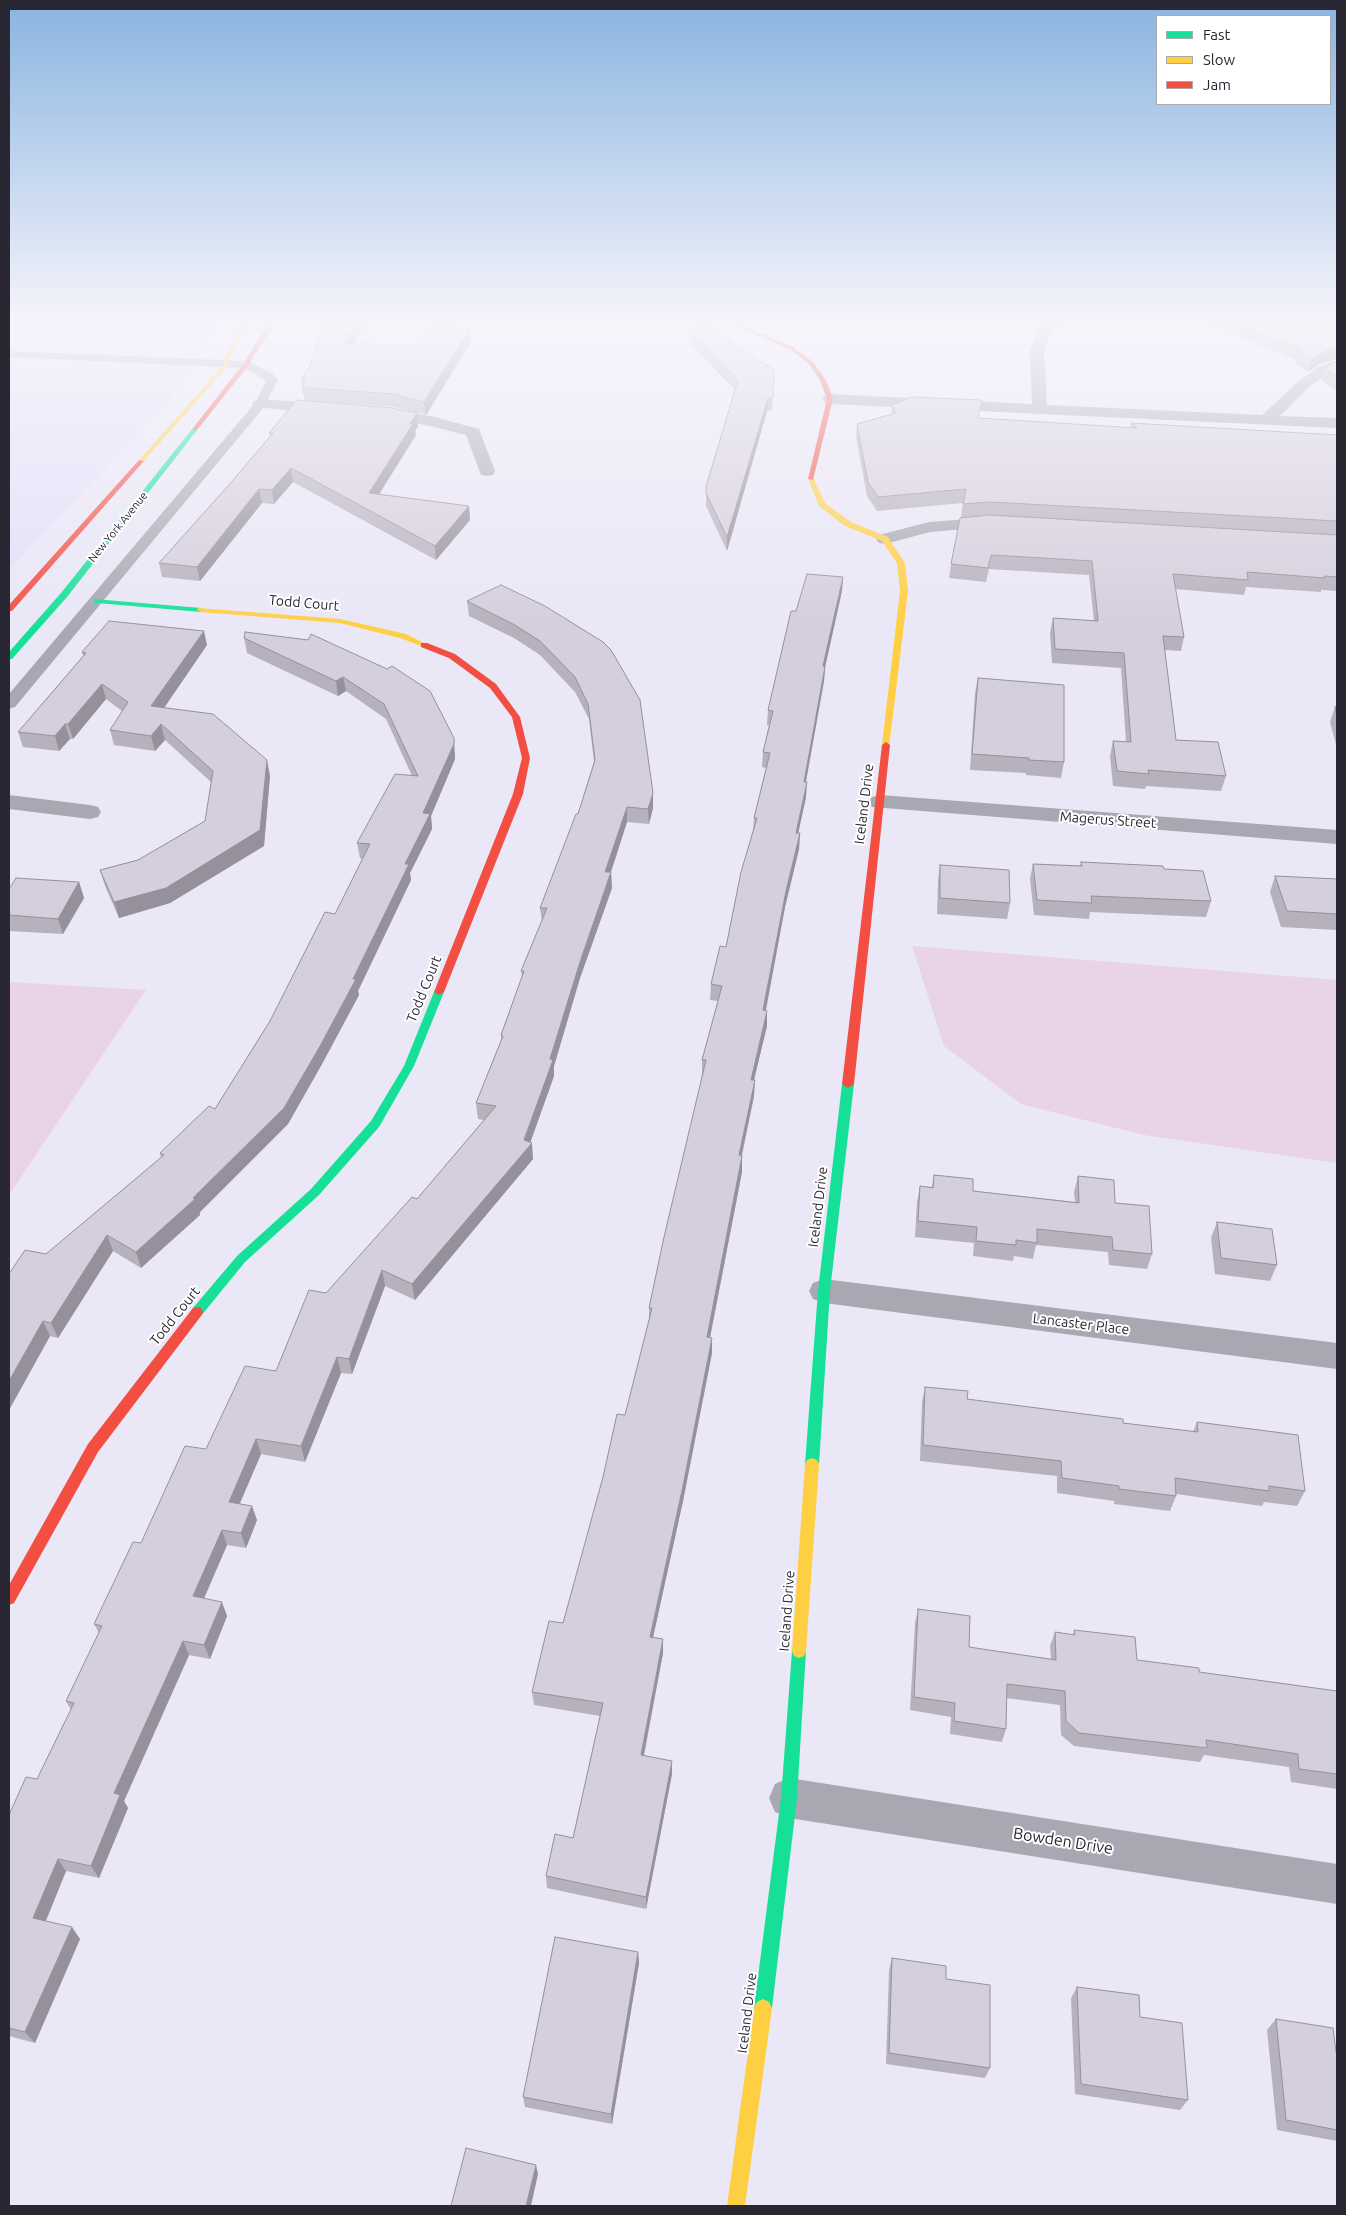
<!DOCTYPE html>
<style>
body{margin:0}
#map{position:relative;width:1346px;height:2215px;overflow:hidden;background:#eae7f7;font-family:Ubuntu,sans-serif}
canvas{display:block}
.frame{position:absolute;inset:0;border:10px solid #292734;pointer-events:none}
.legend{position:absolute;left:1156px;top:15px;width:175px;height:90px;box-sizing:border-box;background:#fff;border:1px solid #a9a9ae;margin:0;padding:6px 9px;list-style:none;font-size:15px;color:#292734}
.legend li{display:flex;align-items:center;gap:10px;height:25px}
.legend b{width:25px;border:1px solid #a9a9ae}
</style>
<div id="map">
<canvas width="1346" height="2215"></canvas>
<div class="frame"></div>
<ul class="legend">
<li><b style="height:6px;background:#16e098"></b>Fast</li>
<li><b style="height:6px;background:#ffcf43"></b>Slow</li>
<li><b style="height:6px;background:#f24e42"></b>Jam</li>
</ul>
</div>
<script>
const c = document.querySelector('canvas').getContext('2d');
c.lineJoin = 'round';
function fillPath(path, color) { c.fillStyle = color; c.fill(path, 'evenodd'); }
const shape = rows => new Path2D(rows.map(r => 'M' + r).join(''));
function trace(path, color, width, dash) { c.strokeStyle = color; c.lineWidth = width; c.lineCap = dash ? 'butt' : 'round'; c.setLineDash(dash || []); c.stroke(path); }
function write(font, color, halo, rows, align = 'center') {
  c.font = font + ' Ubuntu,sans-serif'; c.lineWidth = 4; c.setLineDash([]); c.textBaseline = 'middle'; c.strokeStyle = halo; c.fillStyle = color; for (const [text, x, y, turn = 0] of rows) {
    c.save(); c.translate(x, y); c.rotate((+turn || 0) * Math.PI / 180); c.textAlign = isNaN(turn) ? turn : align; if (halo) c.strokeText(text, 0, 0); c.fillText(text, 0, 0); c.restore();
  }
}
fillPath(shape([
 [9,319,226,319,170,400,9,570]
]), '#e3dff9');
fillPath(shape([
 [912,946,1337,980,1337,1163,1144,1135,1021,1104,944,1046],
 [9,982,146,990,9,1195]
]), '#e8d3e8');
fillPath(shape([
 [9,351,246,361,272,373,278,380,264,407,15,707,9,709,9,694,255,403,266,381,244,368,9,357,9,351]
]), '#a7a8b1');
fillPath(shape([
 [1049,319,1065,319,1050,334,1044,351,1047,405,1262,415,1299,381,1320,366,1337,360,1337,370,1330,372,1309,387,1280,416,1337,418,1337,428,830,404,824,402,822,399,824,396,830,394,1032,404,1030,351,1036,332,1049,319],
 [260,399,328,404,334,406,336,409,334,412,328,414,254,407,252,404,254,401,260,399],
 [381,408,431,416,479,429,495,471,493,475,487,476,481,475,466,435,430,426,375,416,373,413,375,410,381,408],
 [997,517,1003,518,1006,522,1003,526,930,532,885,544,879,543,876,539,879,535,929,522,997,517],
 [9,795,90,805,98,807,101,812,98,817,90,819,9,809,9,795],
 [880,795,1337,830,1337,844,872,807,869,802,872,797,880,795],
 [824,1279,1337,1343,1337,1369,824,1303,813,1299,809,1291,813,1283,824,1279],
 [789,1778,1337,1864,1337,1904,789,1818,775,1812,769,1798,775,1784,789,1778]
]), '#a7a8b1');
fillPath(shape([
 [193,428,198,429,67,597,12,659,9,659,9,652,61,593,193,428],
 [94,599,201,608,205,610,201,612,97,603,94,603,94,599],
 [439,989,444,992,414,1066,379,1127,319,1195,245,1262,201,1316,197,1317,193,1316,191,1312,193,1308,237,1256,311,1189,371,1121,404,1066,434,992,439,989],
 [848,1080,854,1084,830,1291,819,1464,817,1468,812,1470,807,1468,805,1464,818,1291,842,1084,848,1080],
 [799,1644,804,1646,806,1651,797,1798,772,2008,769,2014,763,2017,757,2014,754,2008,781,1798,792,1651,794,1646,799,1644]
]), '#16e098');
fillPath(shape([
 [245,319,251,319,230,358,228,366,143,462,139,462,139,460,223,365,224,358,245,319],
 [809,478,814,479,825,503,851,522,888,537,905,563,908,591,889,747,886,748,882,745,900,591,897,563,882,541,845,526,819,506,808,479,809,478],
 [198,608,340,619,406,634,428,645,424,647,400,638,340,623,201,612,197,610,198,608],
 [812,1458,817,1460,819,1464,806,1651,804,1656,799,1658,794,1656,792,1651,805,1464,807,1460,812,1458],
 [763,1999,769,2002,772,2008,745,2206,727,2206,754,2008,757,2002,763,1999]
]), '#ffcf43');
fillPath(shape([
 [271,319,277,319,248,366,197,430,193,430,193,428,243,364,271,319],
 [719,319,727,319,793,347,813,362,826,380,833,399,813,480,808,479,827,399,820,380,809,364,789,349,719,319],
 [139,460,144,461,12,611,9,611,9,605,139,460],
 [421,643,427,643,455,654,496,684,520,717,530,758,523,794,444,992,439,995,434,992,513,794,522,758,512,717,490,688,449,658,421,647,421,643],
 [886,742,890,745,854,1084,848,1088,842,1084,882,745,886,742],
 [197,1307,201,1308,203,1312,201,1316,98,1452,14,1603,9,1605,9,1585,88,1444,193,1308,197,1307]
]), '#f24e42');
fillPath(shape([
 [971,319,997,319,996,325],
 [1197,319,1337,319,1337,359,1319,364,1308,372,1295,363,1296,360],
 [691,332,774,370,772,411,767,411,727,551,706,506,706,487,735,390,691,345],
 [471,342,426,415,394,407,312,401,418,426,415,432,416,435,379,494,469,506,470,520,436,560,293,482,274,504,262,503,200,581,162,577,159,563,228,486,270,436,269,433,309,401,304,399,301,379,353,343,420,346],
 [1337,361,1337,391,1321,380,1325,368],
 [892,405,979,418,1131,428,1131,423,1337,435,1337,591,1321,590,1321,592,1246,587,1244,595,1175,589,1184,637,1181,651,1164,650,1176,740,1226,776,1221,791,1146,786,1145,789,1113,786,1110,756,1113,741,1126,742,1121,668,1052,663,1050,633,1053,618,1094,621,1089,575,989,569,986,582,949,578,951,564,961,517,963,503,877,511,867,496,856,437,857,424,891,414],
 [843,577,842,591,825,666,824,681,806,782,806,797,798,833,800,833,799,849,785,907,765,1010,767,1011,767,1026,754,1080,754,1096,742,1156,742,1172,710,1337,712,1353,683,1501,653,1637,663,1639,663,1653,644,1756,672,1761,672,1774,646,1909,547,1888,546,1876,573,1838,600,1716,534,1705,532,1692,563,1623,625,1415,649,1320,649,1308,703,1075,702,1075,702,1060,718,1001,710,1000,711,984,726,947,753,830,754,818,766,768,762,767,763,752,769,725,767,725,768,710,796,611],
 [467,601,545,606,653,793,653,808,649,824,627,822,611,872,612,888,580,978,554,1066,554,1076,530,1143,533,1159,415,1300,385,1286,352,1374,341,1373,305,1462,261,1454,240,1503,257,1520,246,1548,227,1545,204,1598,227,1616,210,1659,189,1655,124,1801,128,1808,99,1878,66,1871,46,1921,80,1939,35,2043,9,2036,9,1815,37,1779,71,1710,66,1701,99,1633,94,1624,141,1543,206,1449,276,1371,326,1293,417,1199,484,1120,478,1119,476,1103,501,1040,501,1035,522,977,521,971,542,922,540,908,578,814,594,762,589,719,575,692,540,655,514,638,469,616],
 [244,638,387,669,455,753,455,759,431,816,432,829,410,873,411,880,358,991,359,995,322,1064,288,1124,200,1212,200,1215,141,1268,113,1251,58,1338,50,1336,9,1410,46,1254,161,1158,160,1153,215,1109,270,1021,335,914,362,859,360,858,357,843,412,776,386,719,346,691,338,696,247,653],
 [207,645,164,708,270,776,264,846,170,903,119,918,105,886,100,870,138,860,205,821,211,782,165,740,155,751,114,745,110,730,122,711,106,699,73,739,70,739,59,751,23,747,18,732,83,656,82,652],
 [978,678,1064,762,1061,778,1026,775,1026,773,970,770,975,693],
 [1335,707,1337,707,1337,748,1330,722],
 [1081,862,1164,869,1211,901,1206,917,1090,912,1089,919,1034,915,1030,879,1033,864,1080,866],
 [940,865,1010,903,1007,919,937,914,938,881],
 [1275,876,1337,879,1337,930,1281,927,1270,892],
 [79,882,84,898,63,934,9,931,9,889],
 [934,1175,973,1191,1075,1202,1074,1192,1078,1176,1115,1203,1152,1254,1147,1269,1109,1265,1108,1252,1036,1245,1033,1259,1014,1256,1013,1261,973,1256,974,1243,915,1237,917,1202,920,1186,932,1187],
 [1217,1222,1277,1265,1270,1281,1215,1274,1211,1238],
 [925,1387,967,1399,1123,1423,1193,1432,1197,1422,1305,1491,1297,1506,1264,1502,1262,1506,1176,1494,1176,1496,1170,1511,1114,1504,1114,1501,1057,1493,1057,1476,920,1461,922,1402],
 [918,1609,969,1647,1051,1659,1050,1646,1055,1632,1073,1635,1074,1630,1137,1660,1199,1672,1337,1691,1337,1789,1291,1782,1289,1767,1204,1755,1200,1762,1074,1746,1061,1735,1060,1705,1006,1698,1006,1729,1002,1742,950,1734,951,1717,910,1710,915,1623],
 [638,1952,639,1963,612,2124,525,2107,523,2097],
 [892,1958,946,1979,990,2068,985,2078,886,2064,889,1970],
 [1077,1987,1140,2017,1188,2100,1180,2110,1075,2094,1071,1998],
 [1276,2019,1337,2052,1337,2141,1277,2130,1267,2030]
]), '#b7b1be');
fillPath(shape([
 [360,319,369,319,346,355,344,343],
 [470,329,471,342,426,415,424,402],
 [1337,347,1337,359,1319,364,1308,372,1312,359,1323,352],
 [768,398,767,411,727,551,727,537],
 [417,413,418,426,415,432,416,435,371,507,369,493],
 [291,468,293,482,274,504,272,490],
 [259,489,262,503,200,581,197,567],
 [469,506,470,520,436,560,435,546],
 [843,577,842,591,822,681,823,666],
 [204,631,207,645,155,721,151,706],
 [825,667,824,681,803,797,804,782],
 [343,677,346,691,338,696,336,681],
 [102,684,106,699,73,739,68,724],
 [65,724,70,739,59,751,55,736],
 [161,724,165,740,155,751,151,736],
 [454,738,455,759,431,816,432,829,410,873,411,880,358,991,359,995,322,1064,288,1124,200,1212,200,1215,141,1268,136,1252,193,1198,353,979,405,864,423,813],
 [267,760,270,776,264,846,170,903,119,918,114,902,166,888],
 [807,782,806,797,795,848,796,833],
 [653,793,653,808,649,824,648,809],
 [627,807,627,822,606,887,605,872],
 [800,833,799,849,785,907,763,1026,763,1010,786,891],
 [611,872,612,888,580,978,554,1066,554,1076,529,1146,532,1143,533,1159,415,1300,412,1284,524,1140,580,962],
 [79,882,84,898,63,934,58,919],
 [767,1011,767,1026,750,1096,751,1080],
 [755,1080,754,1096,738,1171,739,1155],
 [742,1156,742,1172,707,1353,707,1337],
 [107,1235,113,1251,58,1338,51,1323],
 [382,1270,385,1286,352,1374,349,1359],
 [43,1321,50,1336,9,1410,9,1381],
 [712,1338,712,1353,683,1501,650,1651,650,1637],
 [337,1357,341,1373,305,1462,301,1446],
 [256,1439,261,1454,234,1517,229,1502],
 [252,1506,257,1520,246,1548,241,1533],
 [222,1530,227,1545,199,1610,193,1596],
 [222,1602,227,1616,210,1659,204,1645],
 [663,1639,663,1653,641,1769,641,1755],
 [183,1641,189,1655,124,1801,128,1808,99,1878,91,1866,114,1793],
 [672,1761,672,1774,646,1909,646,1897],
 [58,1859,66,1871,42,1930,33,1918],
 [72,1927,80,1939,35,2043,25,2032],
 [638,1952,639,1963,612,2124,611,2114],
 [536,2165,538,2174,531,2206,526,2206]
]), '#95909b');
const building = shape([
 [326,319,360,319,344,343,420,346,432,327,470,329,424,402,393,394,307,388,302,386,305,380,301,379,309,368,326,319],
 [1229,319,1337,319,1337,347,1323,352,1312,359,1298,350,1303,350,1229,319],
 [699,322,774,370,773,398,768,398,727,537,706,493,706,487,738,380,691,332,699,322],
 [1337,361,1337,376,1325,368,1337,361],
 [912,397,982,400,978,418,1137,428,1131,423,1337,435,1337,521,990,502,963,504,966,489,878,497,868,482,857,424,896,413,892,405,912,397],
 [297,400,392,408,417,413,410,424,414,422,369,493,469,506,435,546,291,468,272,490,259,489,197,567,159,563,228,486,273,433,269,433,297,400],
 [990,515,1337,535,1337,577,1324,576,1325,578,1247,572,1248,580,1173,574,1184,637,1163,636,1176,740,1218,742,1226,776,1148,770,1149,774,1117,771,1113,741,1131,742,1124,653,1055,649,1053,618,1098,621,1092,561,991,555,988,568,951,564,960,518,990,515],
 [807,574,843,577,823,666,825,667,804,782,807,782,796,833,800,833,786,891,763,1010,767,1011,751,1080,755,1080,739,1155,742,1156,707,1337,712,1338,683,1486,650,1637,663,1639,641,1755,672,1761,646,1897,546,1876,555,1834,573,1838,603,1703,532,1692,549,1621,563,1623,603,1477,617,1414,625,1415,652,1308,649,1308,664,1237,706,1060,702,1060,722,986,711,984,720,946,726,947,741,872,757,818,754,818,770,753,763,752,773,711,768,710,791,611,796,611,807,574],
 [501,585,545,606,603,642,611,650,640,700,653,793,648,809,627,807,605,872,611,872,580,962,550,1059,553,1060,524,1140,532,1143,412,1284,382,1270,349,1359,337,1357,301,1446,256,1439,229,1502,252,1506,241,1533,222,1530,193,1596,222,1602,204,1645,183,1641,114,1793,120,1795,91,1866,58,1859,33,1918,72,1927,25,2032,9,2028,9,1815,26,1777,37,1779,74,1703,66,1701,102,1626,94,1624,133,1542,141,1543,185,1446,206,1449,245,1366,276,1371,309,1290,326,1293,412,1197,417,1199,496,1106,476,1103,503,1036,501,1035,524,971,521,971,547,908,540,908,576,814,578,814,595,760,588,704,575,677,540,641,513,624,467,601,501,585],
 [109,621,204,631,151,706,213,714,267,760,260,830,166,888,114,902,100,870,138,860,205,821,213,771,161,724,151,736,110,730,128,702,102,684,68,724,65,724,55,736,18,732,86,653,82,652,109,621],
 [245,632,308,640,311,634,387,669,392,666,430,691,454,738,454,744,423,813,430,814,405,864,409,864,353,979,356,979,319,1048,284,1108,193,1198,195,1199,136,1252,107,1235,51,1323,43,1321,9,1381,9,1274,25,1250,46,1254,164,1155,160,1153,209,1106,215,1109,270,1021,325,912,335,914,370,844,357,843,395,774,418,776,384,704,343,677,336,681,244,638,245,632],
 [978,678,1064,685,1064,762,1029,760,1029,758,972,754,978,678],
 [1335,707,1337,707,1337,715,1335,707],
 [1081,862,1163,866,1164,869,1203,871,1211,901,1091,896,1092,903,1037,900,1033,864,1082,866,1081,862],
 [940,865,1009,870,1010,903,940,898,940,865],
 [1275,876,1337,879,1337,914,1287,911,1275,876],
 [16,878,79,882,58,919,9,915,9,889,16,878],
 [934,1175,973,1179,973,1191,1079,1203,1078,1176,1114,1180,1115,1203,1149,1206,1152,1254,1113,1250,1112,1237,1037,1229,1037,1243,1016,1240,1016,1245,976,1241,977,1227,918,1221,920,1186,933,1188,934,1175],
 [1217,1222,1272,1229,1277,1265,1221,1258,1217,1222],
 [925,1387,968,1391,967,1399,1123,1419,1123,1423,1198,1432,1197,1422,1298,1435,1305,1491,1269,1486,1269,1491,1175,1478,1176,1496,1119,1489,1119,1486,1062,1478,1061,1461,923,1445,925,1387],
 [918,1609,970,1616,969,1647,1056,1660,1055,1632,1075,1635,1074,1630,1135,1637,1137,1660,1199,1668,1199,1672,1337,1691,1337,1774,1299,1769,1298,1754,1206,1740,1207,1748,1079,1733,1066,1721,1065,1691,1007,1684,1006,1729,954,1721,955,1703,914,1697,918,1609],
 [555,1937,638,1952,611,2114,523,2097,555,1937],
 [892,1958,946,1966,946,1979,990,1985,990,2068,889,2053,892,1958],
 [1077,1987,1139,1995,1140,2017,1182,2023,1188,2100,1081,2084,1077,1987],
 [1276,2019,1333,2028,1336,2052,1337,2052,1337,2130,1286,2120,1276,2019],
 [466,2148,536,2165,526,2206,451,2206,466,2148]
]);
fillPath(building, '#d5cedd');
trace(building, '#95909b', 1);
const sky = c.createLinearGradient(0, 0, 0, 629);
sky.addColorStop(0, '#89b4e0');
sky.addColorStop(0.51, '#f6f4fb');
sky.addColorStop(1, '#f6f4fb00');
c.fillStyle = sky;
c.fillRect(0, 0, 1346, 629);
write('11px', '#292734', '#fff', [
 ["New York Avenue",118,527,-51]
]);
write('14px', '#292734', '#fff', [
 ["Todd Court",304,603,5],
 ["Iceland Drive",864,804,-83],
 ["Magerus Street",1108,820,4],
 ["Todd Court",424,989,-68],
 ["Iceland Drive",818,1207,-83],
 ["Todd Court",175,1316,-51],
 ["Lancaster Place",1081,1324,7],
 ["Iceland Drive",787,1611,-86],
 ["Iceland Drive",747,2013,-83]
]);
write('16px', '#292734', '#fff', [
 ["Bowden Drive",1063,1841,9]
]);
</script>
